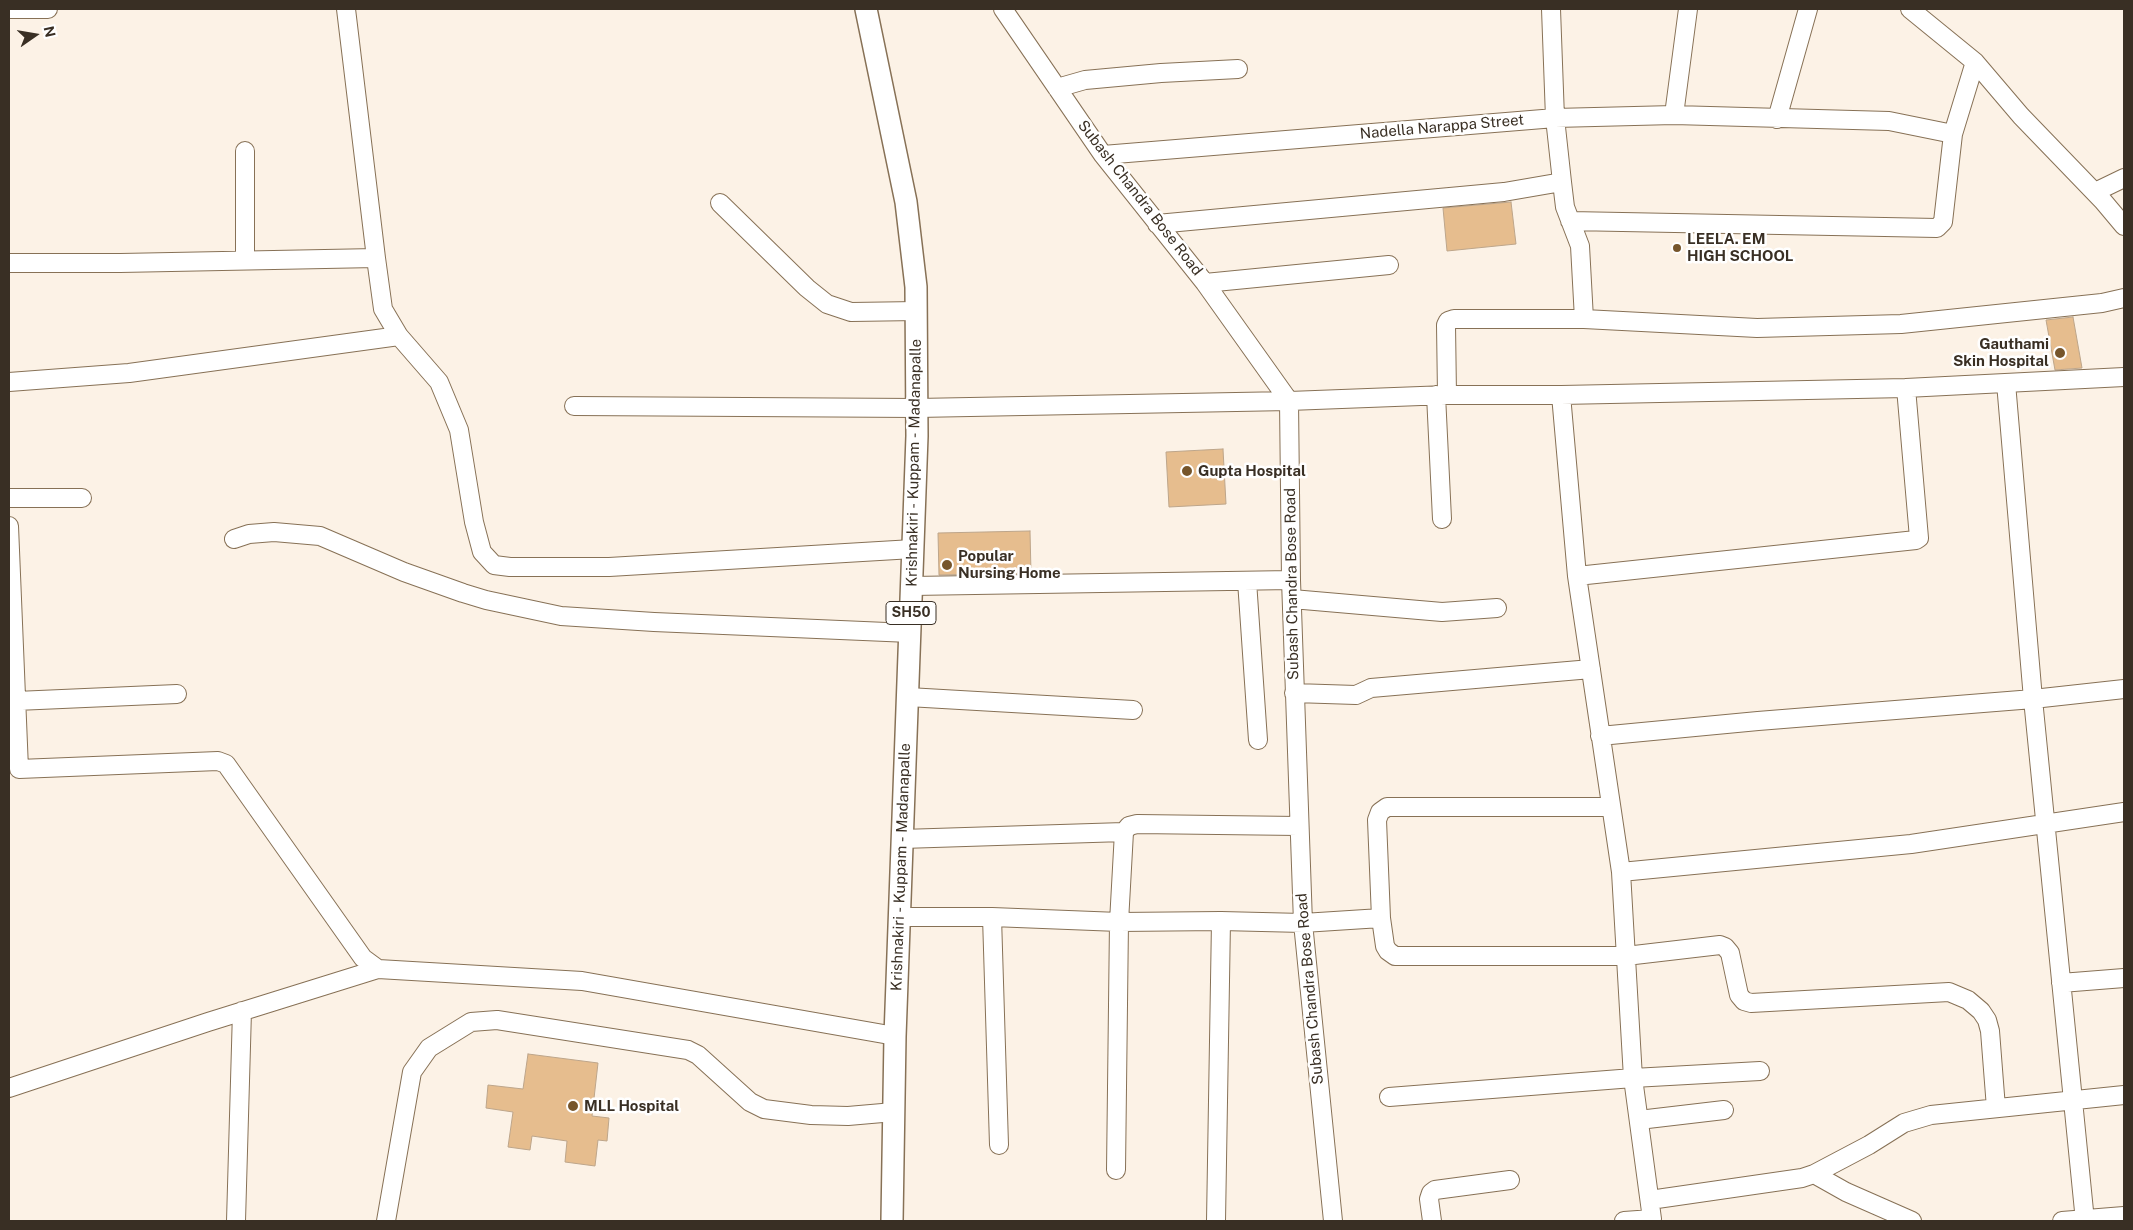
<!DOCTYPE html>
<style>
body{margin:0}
#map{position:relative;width:2133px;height:1230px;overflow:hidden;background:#fcf2e6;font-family:"Public Sans",sans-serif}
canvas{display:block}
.frame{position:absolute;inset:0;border:10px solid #392f24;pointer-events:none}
.north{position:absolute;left:10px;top:10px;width:50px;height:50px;-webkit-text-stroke:4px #fff;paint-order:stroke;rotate:77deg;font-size:14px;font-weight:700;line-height:20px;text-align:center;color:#392f24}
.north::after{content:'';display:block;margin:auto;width:18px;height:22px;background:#392f24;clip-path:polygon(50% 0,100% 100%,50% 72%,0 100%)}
</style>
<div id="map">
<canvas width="2133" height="1230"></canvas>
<div class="frame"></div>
<div class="north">N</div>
</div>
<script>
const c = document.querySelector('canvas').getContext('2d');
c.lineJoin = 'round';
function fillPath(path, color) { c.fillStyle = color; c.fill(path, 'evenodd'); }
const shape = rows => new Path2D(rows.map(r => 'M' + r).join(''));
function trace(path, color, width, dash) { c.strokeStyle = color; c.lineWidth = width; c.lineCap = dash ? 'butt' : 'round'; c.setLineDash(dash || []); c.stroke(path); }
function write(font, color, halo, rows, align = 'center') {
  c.font = font + ' "Public Sans",sans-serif'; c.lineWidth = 5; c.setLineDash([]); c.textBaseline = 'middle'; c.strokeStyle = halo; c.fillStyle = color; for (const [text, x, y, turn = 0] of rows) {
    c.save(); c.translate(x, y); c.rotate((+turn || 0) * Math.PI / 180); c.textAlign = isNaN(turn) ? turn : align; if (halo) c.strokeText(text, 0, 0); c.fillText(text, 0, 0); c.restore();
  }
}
const building = shape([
 [1511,202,1516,244,1447,251,1443,208,1511,202],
 [2073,317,2082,368,2055,370,2046,320,2073,317],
 [1223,449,1226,504,1169,507,1166,452,1223,449],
 [1030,531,1031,573,939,575,938,533,1030,531],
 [528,1054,598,1063,592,1116,609,1118,607,1141,598,1140,595,1166,565,1162,567,1141,532,1136,530,1150,508,1147,513,1112,486,1108,488,1085,523,1089,528,1054]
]);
fillPath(building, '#e6bd8e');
trace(building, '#bda58a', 1);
const minor = shape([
 [9,9,48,9],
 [1003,9,1103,155,1205,283,1289,401,1291,580,1303,923,1333,1221],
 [1551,9,1555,118,1562,182,1565,207,1580,246,1584,319],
 [1910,9,1975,62,2021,116,2103,201,2124,226],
 [1057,88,1085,80,1161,73,1238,69],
 [1674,115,1889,121,1953,134,1975,62],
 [1777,119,1808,9],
 [245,151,245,260],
 [1103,155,1555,118,1674,115,1688,9],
 [2095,192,2124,178],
 [720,203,807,288,827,304,851,312,917,311],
 [1570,221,1937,228,1943,222,1953,134],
 [1157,224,1504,192,1562,182],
 [376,258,383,309,399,336,439,382,459,430,474,522,482,552,494,565,510,567,609,567,913,549],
 [9,263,120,263,376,258,346,9],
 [1205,283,1389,265],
 [9,382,129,373,399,336],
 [2006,383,2033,699,2085,1221],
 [1436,395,1442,519],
 [1447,395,1446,325,1448,321,1454,319,1584,319,1757,328,1901,324,2102,303,2124,298],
 [1561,395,1577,576,1621,872,1633,1078,1652,1219,1624,1221],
 [574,406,917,408,1289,401,1447,395,1561,395,1906,388,2124,377],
 [9,498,82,498],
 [9,526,19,769,218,761,226,764,363,958,378,969,582,981,895,1036],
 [234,539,249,534,274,532,320,536,404,572,463,593,486,600,561,616,654,622,910,633],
 [1577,576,1916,540,1919,538,1906,388],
 [1247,581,1258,740],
 [912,586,1291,580],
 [1292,599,1442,612,1497,608],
 [1294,693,1356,695,1371,688,1591,669],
 [908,697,1133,710],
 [16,701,177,694],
 [1600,736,1758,721,2033,699,2124,689],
 [902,839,1124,832],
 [1621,872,1911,844,2124,812],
 [899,917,992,917,1119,922,1221,921,1216,1221],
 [992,917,999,1145],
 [1381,918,1377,820,1380,812,1387,807,1610,807],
 [1221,921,1303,923,1381,918,1385,946,1388,951,1395,956,1626,956,1720,945,1725,947,1730,953,1739,995,1744,1001,1751,1003,1949,992,1968,1000,1981,1011,1987,1020,1990,1031,1996,1108],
 [2061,983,2124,978],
 [9,1088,208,1022,378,969],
 [1389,1097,1633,1078,1760,1071],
 [1639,1120,1724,1110],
 [1116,1170,1119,922,1124,832,1129,826,1137,824,1298,826],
 [1814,1174,1846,1192,1912,1221],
 [1650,1200,1802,1178,1814,1174,1869,1145,1904,1123,1931,1115,2124,1095],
 [236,1221,242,1011],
 [386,1221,412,1072,429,1048,471,1022,497,1020,688,1050,698,1055,750,1102,764,1109,811,1115,848,1116,894,1112],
 [1432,1221,1429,1199,1431,1193,1435,1190,1510,1180],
 [2062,1221,2124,1216]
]);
const major = shape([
 [866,9,906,202,916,287,917,436,895,1036,892,1221]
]);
trace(minor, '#877156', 20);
trace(major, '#877156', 24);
trace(minor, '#fff', 18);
trace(major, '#fff', 21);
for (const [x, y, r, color] of [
 [1677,248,5,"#76552b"],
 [2060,353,6,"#76552b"],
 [1187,471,6,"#76552b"],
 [947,565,6,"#76552b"],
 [573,1106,6,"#76552b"]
]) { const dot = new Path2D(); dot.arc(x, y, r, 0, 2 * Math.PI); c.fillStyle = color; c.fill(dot); trace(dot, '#fff', 2); }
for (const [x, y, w] of [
 [911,613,50]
]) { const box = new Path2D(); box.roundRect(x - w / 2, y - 11.5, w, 23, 4); c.fillStyle = '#fff'; c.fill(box); trace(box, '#392f24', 1); }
write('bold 14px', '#392f24', null, [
 ["SH50",911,613]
]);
write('15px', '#392f24', '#fff', [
 ["Nadella Narappa Street",1442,127,-5],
 ["Subash Chandra Bose Road",1140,198,52],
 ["Krishnakiri - Kuppam - Madanapalle",914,463,-89],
 ["Subash Chandra Bose Road",1292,584,-91],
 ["Krishnakiri - Kuppam - Madanapalle",901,867,-88],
 ["Subash Chandra Bose Road",1310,989,-95]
]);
write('bold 15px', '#392f24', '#fff', [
 ["LEELA. EM",1687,239],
 ["HIGH SCHOOL",1687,256],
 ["Gauthami",2049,344,"right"],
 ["Skin Hospital",2049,361,"right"],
 ["Gupta Hospital",1198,471],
 ["Popular",958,556],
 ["Nursing Home",958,573],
 ["MLL Hospital",584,1106]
], 'left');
</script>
